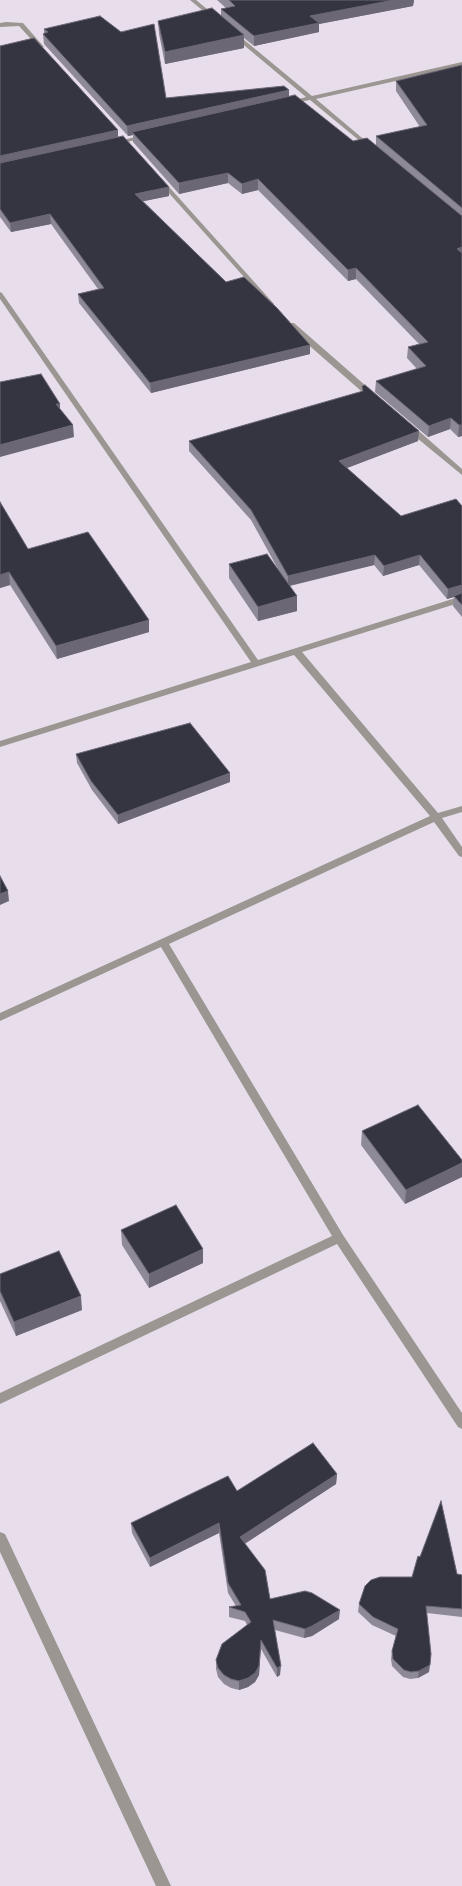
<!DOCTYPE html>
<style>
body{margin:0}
canvas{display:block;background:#e8ddea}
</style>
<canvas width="462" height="1886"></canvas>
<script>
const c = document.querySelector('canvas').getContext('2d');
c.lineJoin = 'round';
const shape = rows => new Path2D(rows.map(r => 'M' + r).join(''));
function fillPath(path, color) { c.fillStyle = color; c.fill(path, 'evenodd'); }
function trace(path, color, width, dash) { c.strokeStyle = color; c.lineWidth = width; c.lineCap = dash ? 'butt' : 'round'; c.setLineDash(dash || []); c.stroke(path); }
fillPath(shape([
 [190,0,196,0,218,18,213,19,190,0],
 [6,22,23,23,44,47,39,48,19,26,0,27,0,23,6,22],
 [233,34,237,34,312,96,462,62,462,66,316,99,374,148,374,150,372,151,310,100,288,104,288,102,306,97,233,36,233,34],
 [146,134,148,135,148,137,115,145,112,143,146,134],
 [158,179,162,179,274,304,274,306,270,306,158,181,158,179],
 [0,292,2,293,258,660,462,596,462,602,302,652,438,813,462,806,462,812,442,818,462,847,462,857,459,856,434,822,169,944,343,1235,462,1413,462,1429,458,1427,337,1244,0,1404,0,1393,332,1236,161,947,0,1021,0,1013,430,816,294,655,0,747,0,741,251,662,0,299,0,292],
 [288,323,294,323,374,393,374,397,368,397,288,327,288,323],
 [406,425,412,425,462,469,462,475,406,429,406,425],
 [0,1532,5,1534,171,1886,156,1886,0,1552,0,1532]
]), '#9c9692');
fillPath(shape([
 [217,0,414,0,413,6,319,24,319,32,254,46,244,38,244,48,165,64,159,34,158,21,221,16,221,9,226,8],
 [44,29,166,98,289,90,289,96,353,141,376,145,376,136,420,127,396,91,396,81,462,65,462,436,458,437,450,429,428,437,375,392,376,381,417,369,407,358,408,347,419,344,356,279,348,281,258,190,242,194,228,183,179,194,133,142,133,135,128,136,44,44,43,34,44,33],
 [0,46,118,137,169,196,143,201,226,282,310,354,151,393,79,303,78,294,98,289,51,224,11,232,0,217],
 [362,386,419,431,418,441,347,468,401,516,462,506,462,617,453,606,454,597,447,599,419,565,383,576,374,565,290,586,297,611,258,621,229,578,229,564,278,569,251,520,189,451,189,441,362,392],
 [0,502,28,549,149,632,57,659,10,585,0,588],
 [76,754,230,782,118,824,92,790,77,763],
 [362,1131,462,1177,405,1204,361,1145],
 [121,1230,203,1263,149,1288,122,1245],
 [0,1274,82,1310,16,1336,0,1301],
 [337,1474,336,1484,245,1543,270,1599,339,1619,312,1636,304,1638,275,1630,280,1675,277,1677,261,1649,259,1675,255,1682,248,1687,239,1690,231,1688,224,1684,218,1677,216,1669,216,1660,247,1625,245,1621,229,1617,229,1607,236,1606,228,1593,219,1533,150,1567,132,1533,131,1523,237,1491],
 [457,1574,462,1575,462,1617,427,1613,429,1672,418,1678,410,1679,403,1677,392,1666,391,1659,392,1651,396,1636,372,1625,358,1612,359,1604,412,1577]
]), '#8e8996');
fillPath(shape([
 [394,0,414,0,413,6,319,24,319,32,254,46,254,36,310,16],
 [244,35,244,48,165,64,165,52],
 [289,90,289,100,132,132,133,135,128,136,127,126],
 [118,130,118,139,0,165,0,156],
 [228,173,228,183,179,194,179,183],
 [258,179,258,190,242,194,242,184],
 [169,187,169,196,135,203,135,194],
 [50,214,51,224,11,232,10,223],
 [462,247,462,258,457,249],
 [356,268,356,279,348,281,348,270],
 [310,345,310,354,151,393,150,383],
 [56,404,60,404,60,415],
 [451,418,450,429,428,437,429,426],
 [73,425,74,437,0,457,0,445],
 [459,425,462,425,462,436,458,437],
 [419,431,418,441,339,471,339,461],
 [375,555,374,565,288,586,288,576],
 [420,555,419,565,383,576,384,566],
 [9,572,10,585,0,588,0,575],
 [462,585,462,595,454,596,454,597,447,599,448,589],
 [297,596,297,611,258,621,258,607],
 [149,620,149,632,57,659,56,646],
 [230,773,230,782,118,824,118,815],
 [8,891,9,901,0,905,0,894],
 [462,1163,462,1177,405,1204,406,1190],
 [203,1249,203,1263,149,1288,149,1274],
 [81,1296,82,1310,16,1336,14,1322],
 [337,1474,336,1484,240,1547,240,1537],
 [219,1523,219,1533,150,1567,150,1558],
 [340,1610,339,1619,312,1636,304,1638,305,1629],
 [261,1640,259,1675,255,1682,248,1687,239,1690,239,1681],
 [430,1665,429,1672,418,1678,419,1671],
 [281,1666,280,1675,277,1677,277,1668]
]), '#6b6774');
const building = shape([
 [229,0,394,0,310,16,319,23,254,36,221,9,235,6,229,0],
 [212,8,244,35,165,52,158,21,212,8],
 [100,16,121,32,154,24,166,98,284,86,289,90,127,126,43,34,48,32,44,29,100,16],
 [34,38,118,130,0,156,0,46,34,38],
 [462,65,462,208,376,136,427,125,396,81,462,65],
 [295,95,353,141,367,138,462,216,462,247,457,249,462,253,462,425,459,425,451,418,429,426,376,381,426,366,408,347,428,342,356,268,348,270,258,179,242,184,228,173,179,183,132,132,295,95],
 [123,136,169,187,135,194,226,282,244,277,277,308,310,345,150,383,78,294,104,288,50,214,10,223,0,209,0,163,123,136],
 [41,374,60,404,56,404,73,425,0,445,0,382,41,374],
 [365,385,419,431,339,461,401,516,456,499,462,506,462,585,448,589,420,555,384,566,375,555,288,576,251,510,189,441,363,391,362,386,365,385],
 [0,502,28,549,88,532,149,620,56,646,9,572,0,575,0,502],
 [267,554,297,596,258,607,229,564,267,554],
 [462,593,462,605,454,596,462,593],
 [190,723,230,773,118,815,91,781,76,754,190,723],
 [0,876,8,891,0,894,0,876],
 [418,1105,462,1160,462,1163,406,1190,362,1131,418,1105],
 [176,1205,203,1249,149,1274,121,1230,176,1205],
 [59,1251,81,1296,14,1322,0,1291,0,1274,59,1251],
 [313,1443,337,1474,240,1537,265,1570,270,1599,305,1591,312,1593,340,1610,312,1626,305,1629,273,1620,281,1666,277,1668,261,1640,259,1666,255,1673,248,1678,239,1681,231,1679,224,1675,218,1668,216,1660,222,1644,251,1622,245,1612,229,1607,241,1605,228,1583,219,1523,150,1558,131,1523,228,1476,237,1491,313,1443],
 [441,1501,457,1574,462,1575,462,1609,426,1606,431,1654,430,1665,419,1671,411,1672,404,1670,393,1659,392,1651,398,1629,373,1617,359,1604,365,1586,371,1580,380,1577,412,1577,418,1556,420,1557,441,1501]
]);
fillPath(building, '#353541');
trace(building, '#6b6774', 1);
</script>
